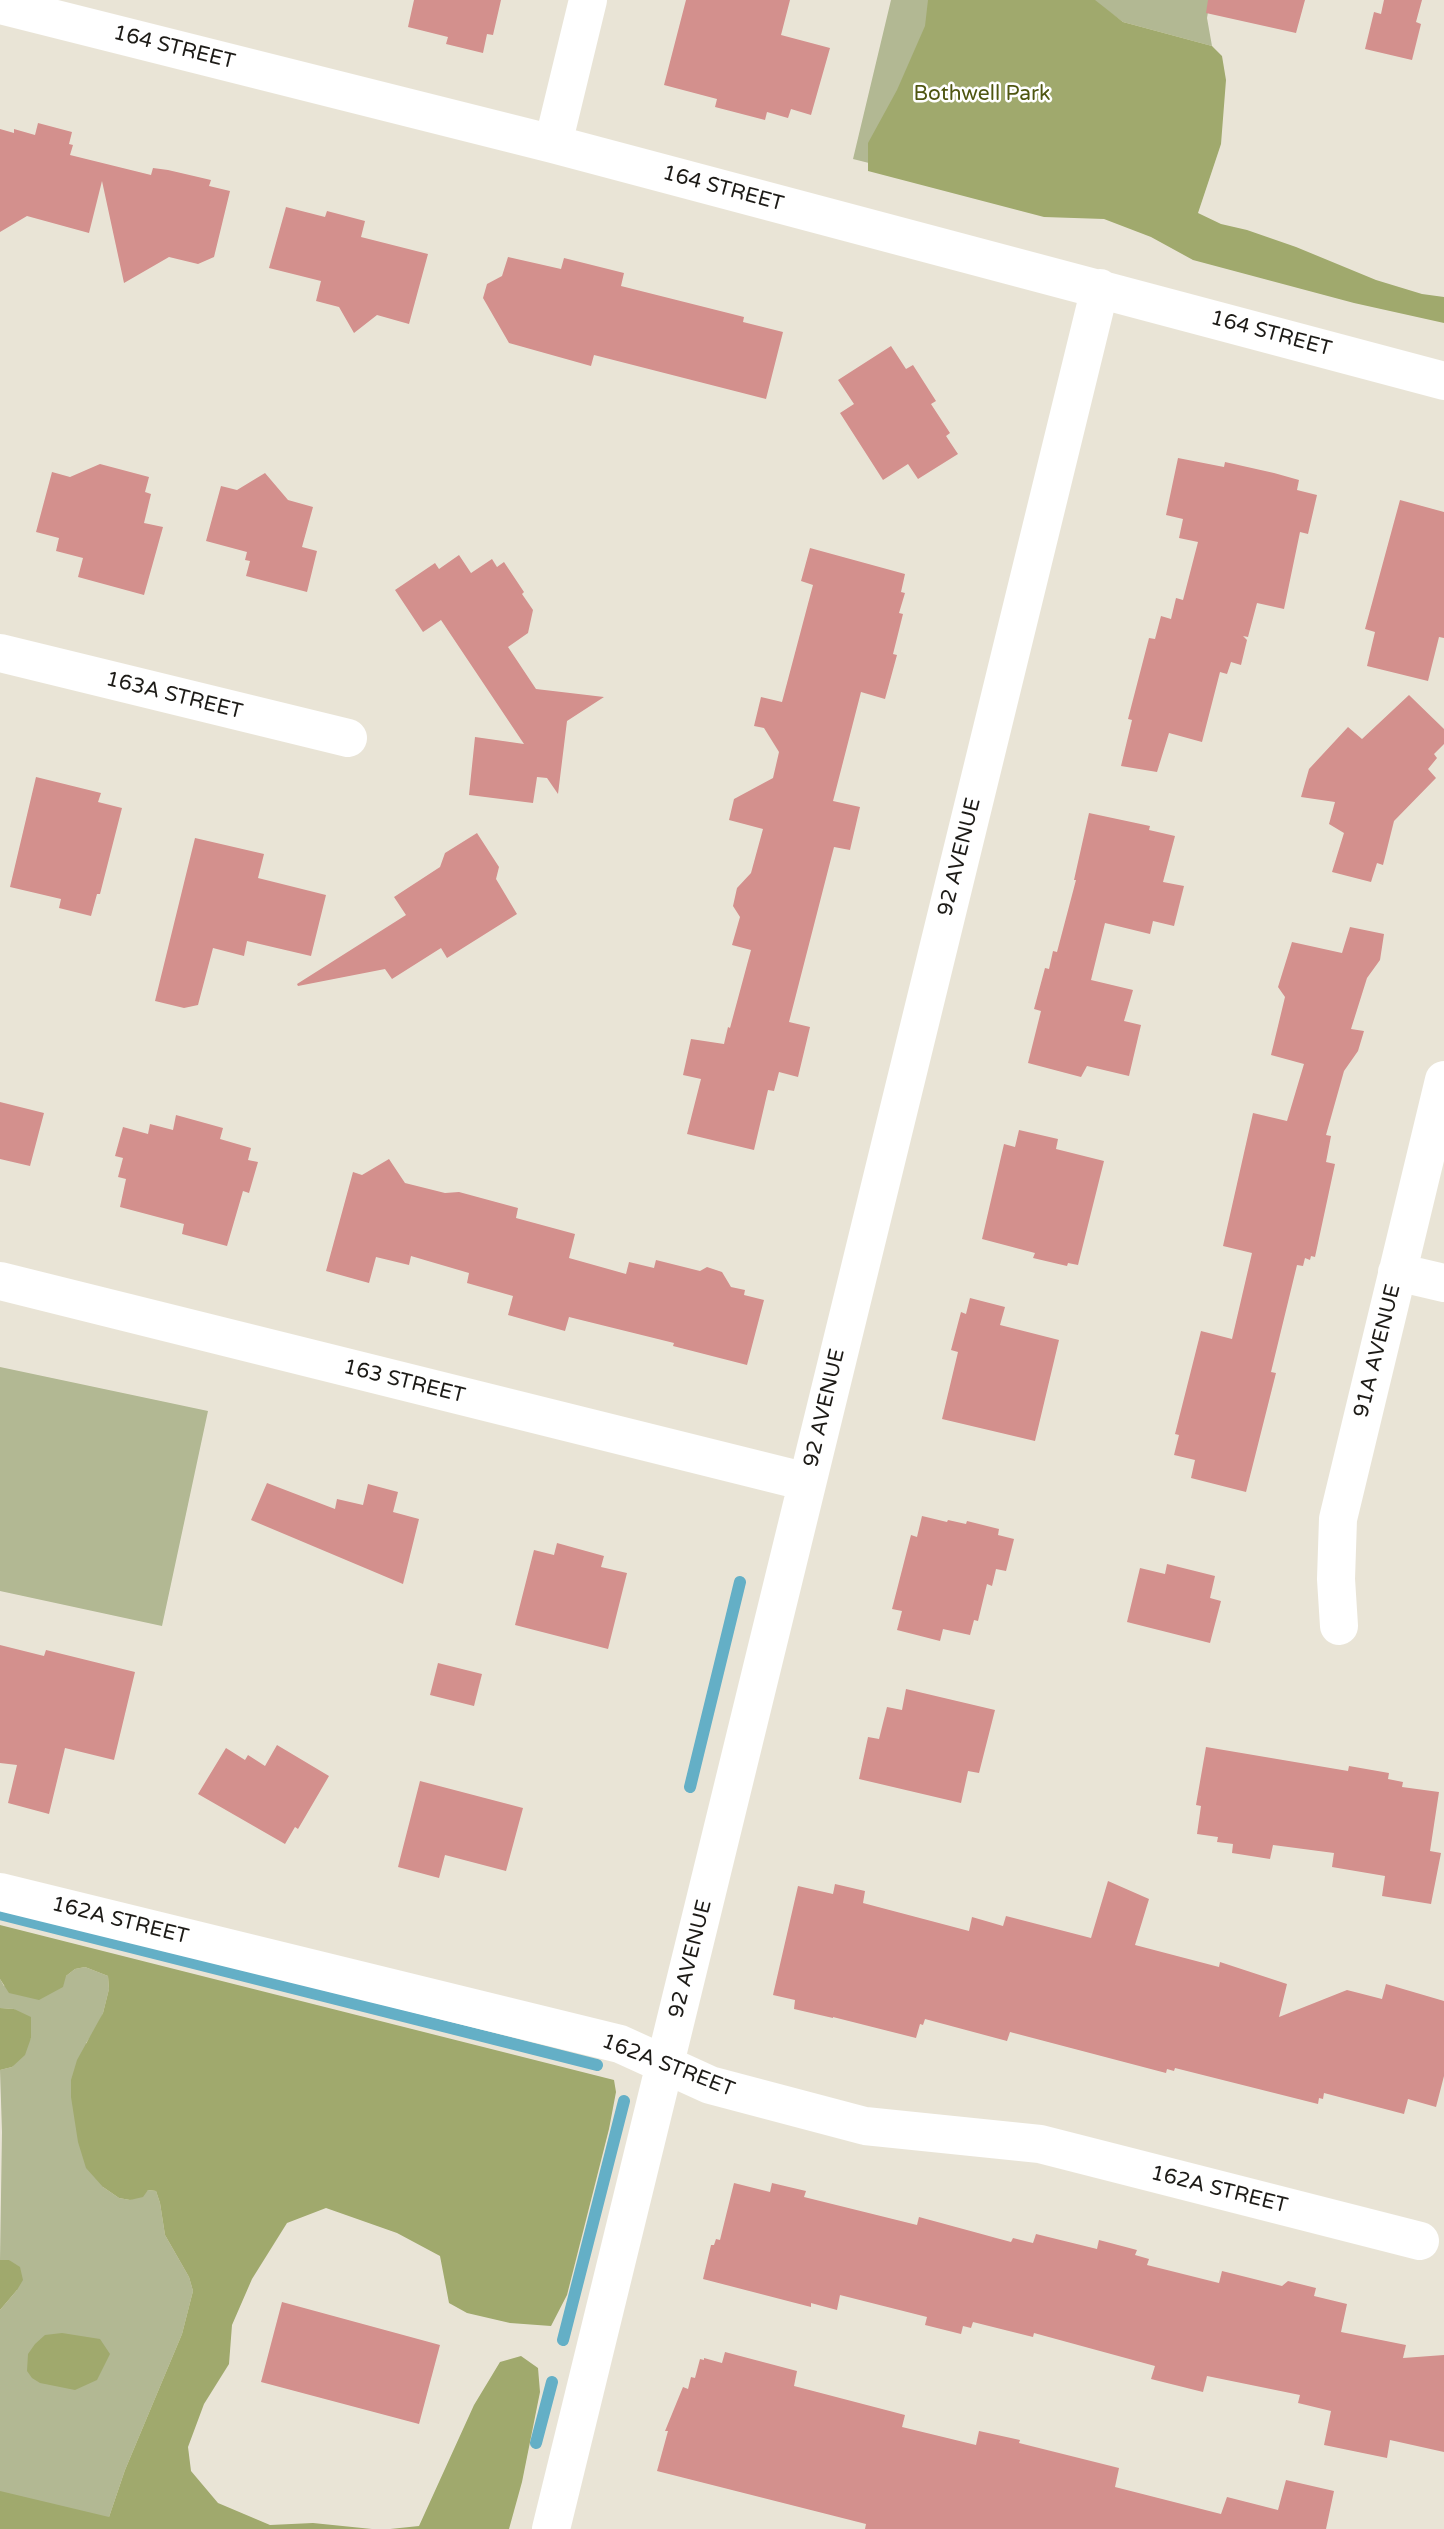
<!DOCTYPE html>
<style>
body{margin:0}
canvas{display:block;background:#e9e4d6}
</style>
<canvas width="1444" height="2529"></canvas>
<script>
const c = document.querySelector('canvas').getContext('2d');
c.lineJoin = 'round';
function fillPath(path, color) { c.fillStyle = color; c.fill(path, 'evenodd'); }
const shape = rows => new Path2D(rows.map(r => 'M' + r).join(''));
function trace(path, color, width, dash) { c.strokeStyle = color; c.lineWidth = width; c.lineCap = dash ? 'butt' : 'round'; c.setLineDash(dash || []); c.stroke(path); }
function write(font, color, halo, rows, align = 'center') {
  c.font = font + ' "Varela Round",sans-serif'; c.lineWidth = 5; c.setLineDash([]); c.textBaseline = 'middle'; c.strokeStyle = halo; c.fillStyle = color; for (const [text, x, y, turn = 0] of rows) {
    c.save(); c.translate(x, y); c.rotate((+turn || 0) * Math.PI / 180); c.textAlign = isNaN(turn) ? turn : align; if (halo) c.strokeText(text, 0, 0); c.fillText(text, 0, 0); c.restore();
  }
}
fillPath(shape([
 [891,0,1210,0,1207,18,1212,46,1123,22,1101,6,1052,209,853,159],
 [0,1367,208,1411,162,1626,0,1591],
 [85,1967,108,1976,109,1989,103,2013,96,2029,86,2043,103,2187,119,2198,130,2200,148,2190,156,2191,160,2203,165,2235,189,2277,193,2291,182,2334,125,2470,109,2517,0,2529,0,2310,17,2290,9,2260,0,2260,2,2132,0,2070,12,2067,31,2038,29,2027,14,2009,0,2008,0,1979,4,1986,66,1976,75,1969]
]), '#b2b893');
fillPath(shape([
 [928,0,1095,0,1123,22,1212,46,1222,56,1226,80,1221,144,1198,213,1221,224,1247,230,1296,247,1376,280,1422,294,1444,297,1444,323,1354,303,1193,260,1151,237,1104,219,1044,217,868,171,868,143,897,90,925,26],
 [0,1925,614,2080,616,2092,609,2129,567,2295,551,2326,510,2323,467,2313,449,2303,440,2256,397,2233,326,2208,287,2223,252,2279,232,2325,229,2364,204,2404,188,2447,191,2471,218,2503,270,2525,313,2523,372,2529,0,2529,0,2491,109,2517,125,2470,182,2334,193,2291,189,2277,165,2235,160,2203,156,2191,148,2190,143,2197,130,2200,119,2198,103,2187,86,2168,78,2142,71,2097,71,2080,77,2060,103,2013,109,1989,108,1976,85,1967,75,1969,66,1976,63,1987,39,2000,9,1993,0,1979],
 [0,2008,14,2009,31,2017,31,2038,25,2055,12,2067,0,2070],
 [0,2260,9,2260,20,2267,23,2280,17,2290,0,2310],
 [62,2333,100,2339,110,2354,97,2380,75,2390,40,2383,32,2378,27,2371,28,2354,35,2344,45,2335],
 [521,2356,538,2368,540,2392,522,2482,509,2529,390,2529,419,2526,474,2405,500,2362]
]), '#a0a96d');
trace(shape([
 [690,1787,740,1582],
 [0,1914,597,2065],
 [563,2340,624,2101],
 [536,2443,552,2382]
]), '#64afc6', 12);
fillPath(shape([
 [414,0,501,0,493,35,487,34,483,53,446,44,448,37,408,27],
 [686,0,790,0,781,35,830,48,811,115,791,109,788,118,767,112,765,120,715,107,717,99,664,85],
 [1208,0,1305,0,1296,33,1206,13],
 [1384,0,1422,0,1416,22,1421,24,1412,60,1365,49,1374,12,1381,14],
 [38,123,72,132,69,144,73,145,70,155,151,175,153,168,168,170,211,180,209,186,230,191,214,257,198,264,169,257,124,283,102,181,89,233,27,216,0,232,0,129,14,133,14,129,35,135],
 [286,207,325,217,327,211,365,221,361,237,428,254,409,324,377,315,354,333,339,307,316,301,321,281,269,268],
 [508,257,561,269,564,258,624,273,621,286,744,317,743,322,783,332,766,399,594,355,591,366,509,343,483,298,487,284,502,276],
 [891,346,906,369,913,365,936,401,931,404,950,433,946,436,958,454,918,479,908,464,883,480,840,413,854,404,838,380],
 [1178,458,1224,467,1225,462,1274,473,1299,480,1297,490,1317,495,1308,534,1300,532,1284,609,1257,603,1248,637,1243,636,1247,640,1241,665,1231,662,1227,674,1220,672,1202,742,1169,733,1157,772,1121,766,1132,720,1128,719,1149,638,1155,639,1161,616,1171,619,1176,598,1183,600,1198,542,1179,538,1183,519,1166,515],
 [100,464,149,477,145,492,151,494,144,523,163,527,144,595,78,577,83,558,56,551,59,538,36,532,52,472,70,477],
 [265,473,288,500,313,507,302,547,317,551,307,592,246,576,250,561,245,560,247,552,206,541,221,486,237,490],
 [1400,500,1444,512,1444,638,1439,637,1428,681,1367,666,1375,632,1365,629],
 [810,548,905,574,901,592,905,593,899,613,903,614,893,654,897,655,885,699,861,692,833,801,860,807,850,850,834,847,789,1022,810,1027,798,1077,779,1072,774,1091,768,1090,754,1150,687,1134,701,1079,683,1075,691,1039,724,1044,728,1027,730,1028,751,950,732,945,740,917,733,906,737,888,751,873,763,829,729,820,734,799,773,778,779,752,764,728,754,726,761,697,782,702,813,585,801,581],
 [459,555,471,573,492,559,497,567,504,562,524,592,522,594,533,610,528,633,508,647,536,689,604,697,567,721,558,794,547,778,537,777,533,803,469,795,475,737,524,744,441,620,423,632,395,590,435,563,439,569],
 [1409,695,1444,729,1444,744,1434,754,1437,758,1428,769,1436,778,1394,821,1383,865,1377,863,1371,882,1332,872,1344,833,1329,824,1335,802,1301,797,1309,769,1348,727,1362,739],
 [36,777,101,793,98,802,122,808,100,894,97,894,91,916,59,908,61,899,10,887],
 [1089,813,1150,826,1149,830,1175,836,1163,882,1184,886,1174,926,1153,921,1150,934,1105,923,1091,980,1133,990,1124,1021,1141,1025,1129,1076,1087,1066,1081,1077,1028,1063,1041,1011,1034,1009,1045,968,1049,969,1053,951,1057,952,1076,880,1074,880],
 [477,833,499,867,496,879,517,914,447,958,441,948,392,979,385,969,298,986,297,984,406,915,394,897,440,867,445,853],
 [195,838,264,854,258,878,326,895,311,956,247,941,244,956,213,948,198,1005,184,1008,155,1001],
 [1350,927,1384,934,1380,960,1367,978,1351,1029,1364,1031,1358,1051,1344,1071,1326,1135,1331,1136,1326,1162,1335,1164,1315,1257,1311,1256,1310,1260,1305,1258,1303,1266,1297,1265,1271,1372,1276,1373,1246,1492,1191,1478,1195,1460,1174,1455,1179,1435,1175,1434,1201,1331,1232,1339,1252,1253,1223,1246,1253,1113,1287,1121,1304,1064,1271,1055,1285,997,1278,987,1292,942,1342,953],
 [0,1102,44,1113,30,1166,0,1159],
 [176,1115,223,1128,220,1139,251,1148,248,1160,258,1162,249,1193,243,1191,227,1246,182,1234,184,1224,120,1207,126,1179,118,1177,123,1158,115,1156,123,1127,148,1134,150,1124,173,1130],
 [1019,1130,1058,1139,1056,1149,1104,1161,1078,1265,1068,1263,1067,1266,1033,1258,1035,1253,982,1239,1004,1144,1015,1147],
 [389,1159,405,1183,445,1193,459,1192,518,1208,516,1218,575,1234,569,1258,626,1274,629,1262,654,1268,656,1260,700,1271,707,1267,722,1272,731,1287,745,1290,744,1295,764,1300,747,1365,673,1346,674,1343,569,1317,565,1331,508,1315,513,1296,467,1283,469,1273,411,1256,409,1265,376,1257,369,1283,326,1271,353,1172,362,1175],
 [970,1298,1005,1307,1000,1325,1059,1340,1035,1441,942,1419,958,1352,951,1350,961,1312,966,1314],
 [267,1483,335,1509,337,1499,363,1505,368,1484,398,1492,393,1512,419,1519,403,1584,251,1520],
 [922,1516,947,1522,948,1520,966,1524,967,1521,999,1529,998,1535,1014,1539,1006,1571,996,1569,992,1586,987,1584,978,1621,974,1620,970,1635,943,1629,940,1641,897,1630,902,1611,892,1609,911,1535,917,1537],
 [557,1543,604,1556,601,1567,627,1573,608,1649,515,1625,534,1550,554,1555],
 [1167,1564,1215,1576,1210,1598,1221,1601,1210,1643,1127,1622,1140,1568,1165,1574],
 [0,1645,44,1656,46,1650,135,1672,114,1760,65,1748,49,1814,8,1803,17,1765,0,1763],
 [438,1663,482,1674,474,1706,430,1695],
 [906,1689,995,1710,979,1773,968,1771,961,1803,859,1779,868,1737,879,1739,887,1707,902,1710],
 [277,1745,329,1776,298,1829,295,1827,285,1844,198,1794,226,1748,245,1760,248,1755,265,1766],
 [1206,1747,1348,1771,1349,1766,1389,1773,1388,1779,1403,1782,1402,1787,1439,1792,1430,1851,1441,1853,1431,1904,1382,1896,1385,1876,1332,1867,1334,1853,1273,1845,1270,1859,1232,1853,1233,1844,1217,1842,1218,1837,1197,1834,1201,1806,1196,1805],
 [420,1781,523,1808,506,1871,445,1855,439,1878,398,1867],
 [1108,1881,1149,1899,1135,1945,1219,1967,1220,1962,1287,1984,1279,2017,1347,1990,1382,1999,1386,1984,1444,2001,1444,2076,1436,2107,1408,2099,1404,2114,1324,2093,1323,2099,1319,2098,1318,2104,1175,2068,1174,2071,1167,2069,1166,2073,1010,2032,1007,2041,925,2019,923,2025,920,2024,916,2038,833,2017,833,2018,794,2009,795,2000,773,1995,798,1886,833,1894,835,1884,865,1891,863,1903,969,1931,972,1917,1003,1926,1006,1916,1091,1938],
 [734,2183,770,2192,772,2183,806,2191,804,2197,917,2225,919,2217,1011,2242,1013,2238,1033,2243,1036,2234,1097,2249,1099,2240,1137,2250,1135,2255,1149,2259,1147,2265,1219,2283,1222,2271,1282,2286,1288,2281,1316,2288,1314,2296,1347,2304,1341,2332,1406,2345,1403,2358,1444,2355,1444,2452,1390,2440,1387,2458,1324,2445,1331,2411,1298,2403,1300,2395,1207,2376,1203,2392,1151,2379,1155,2366,1034,2333,1033,2337,973,2322,971,2328,963,2326,961,2334,925,2325,927,2317,840,2295,837,2310,811,2303,811,2307,703,2279,711,2245,714,2245,716,2239,720,2240],
 [282,2302,440,2345,419,2424,261,2382],
 [725,2352,797,2371,794,2386,905,2415,902,2427,976,2445,979,2431,1020,2440,1019,2443,1119,2468,1115,2487,1221,2514,1227,2497,1278,2510,1286,2480,1334,2491,1326,2529,865,2529,866,2524,657,2471,668,2431,665,2431,683,2387,688,2389,691,2377,695,2378,700,2359,704,2360,704,2358,722,2363]
]), '#d3908d');
trace(shape([
 [0,5,553,144,1444,381],
 [553,144,588,0],
 [0,653,348,738],
 [1397,1272,1444,1283],
 [0,1281,807,1482],
 [1339,1626,1336,1579,1338,1519,1444,1080],
 [0,1892,620,2044,710,2085,865,2126,1040,2144,1420,2241],
 [551,2529,1100,288]
]), '#fff', 38);
write('21px', '#1d1b17', '#fff', [
 ["164 STREET",174,48,14],
 ["164 STREET",723,189,15],
 ["164 STREET",1271,334,15],
 ["163A STREET",174,696,14],
 ["92 AVENUE",960,857,-76],
 ["91A AVENUE",1378,1351,-76],
 ["163 STREET",404,1382,14],
 ["92 AVENUE",825,1408,-77],
 ["162A STREET",120,1921,14],
 ["92 AVENUE",691,1959,-76],
 ["162A STREET",668,2066,21],
 ["162A STREET",1219,2190,14]
]);
write('21px', '#4f5611', '#fff', [
 ["Bothwell Park",982,94]
]);
</script>
